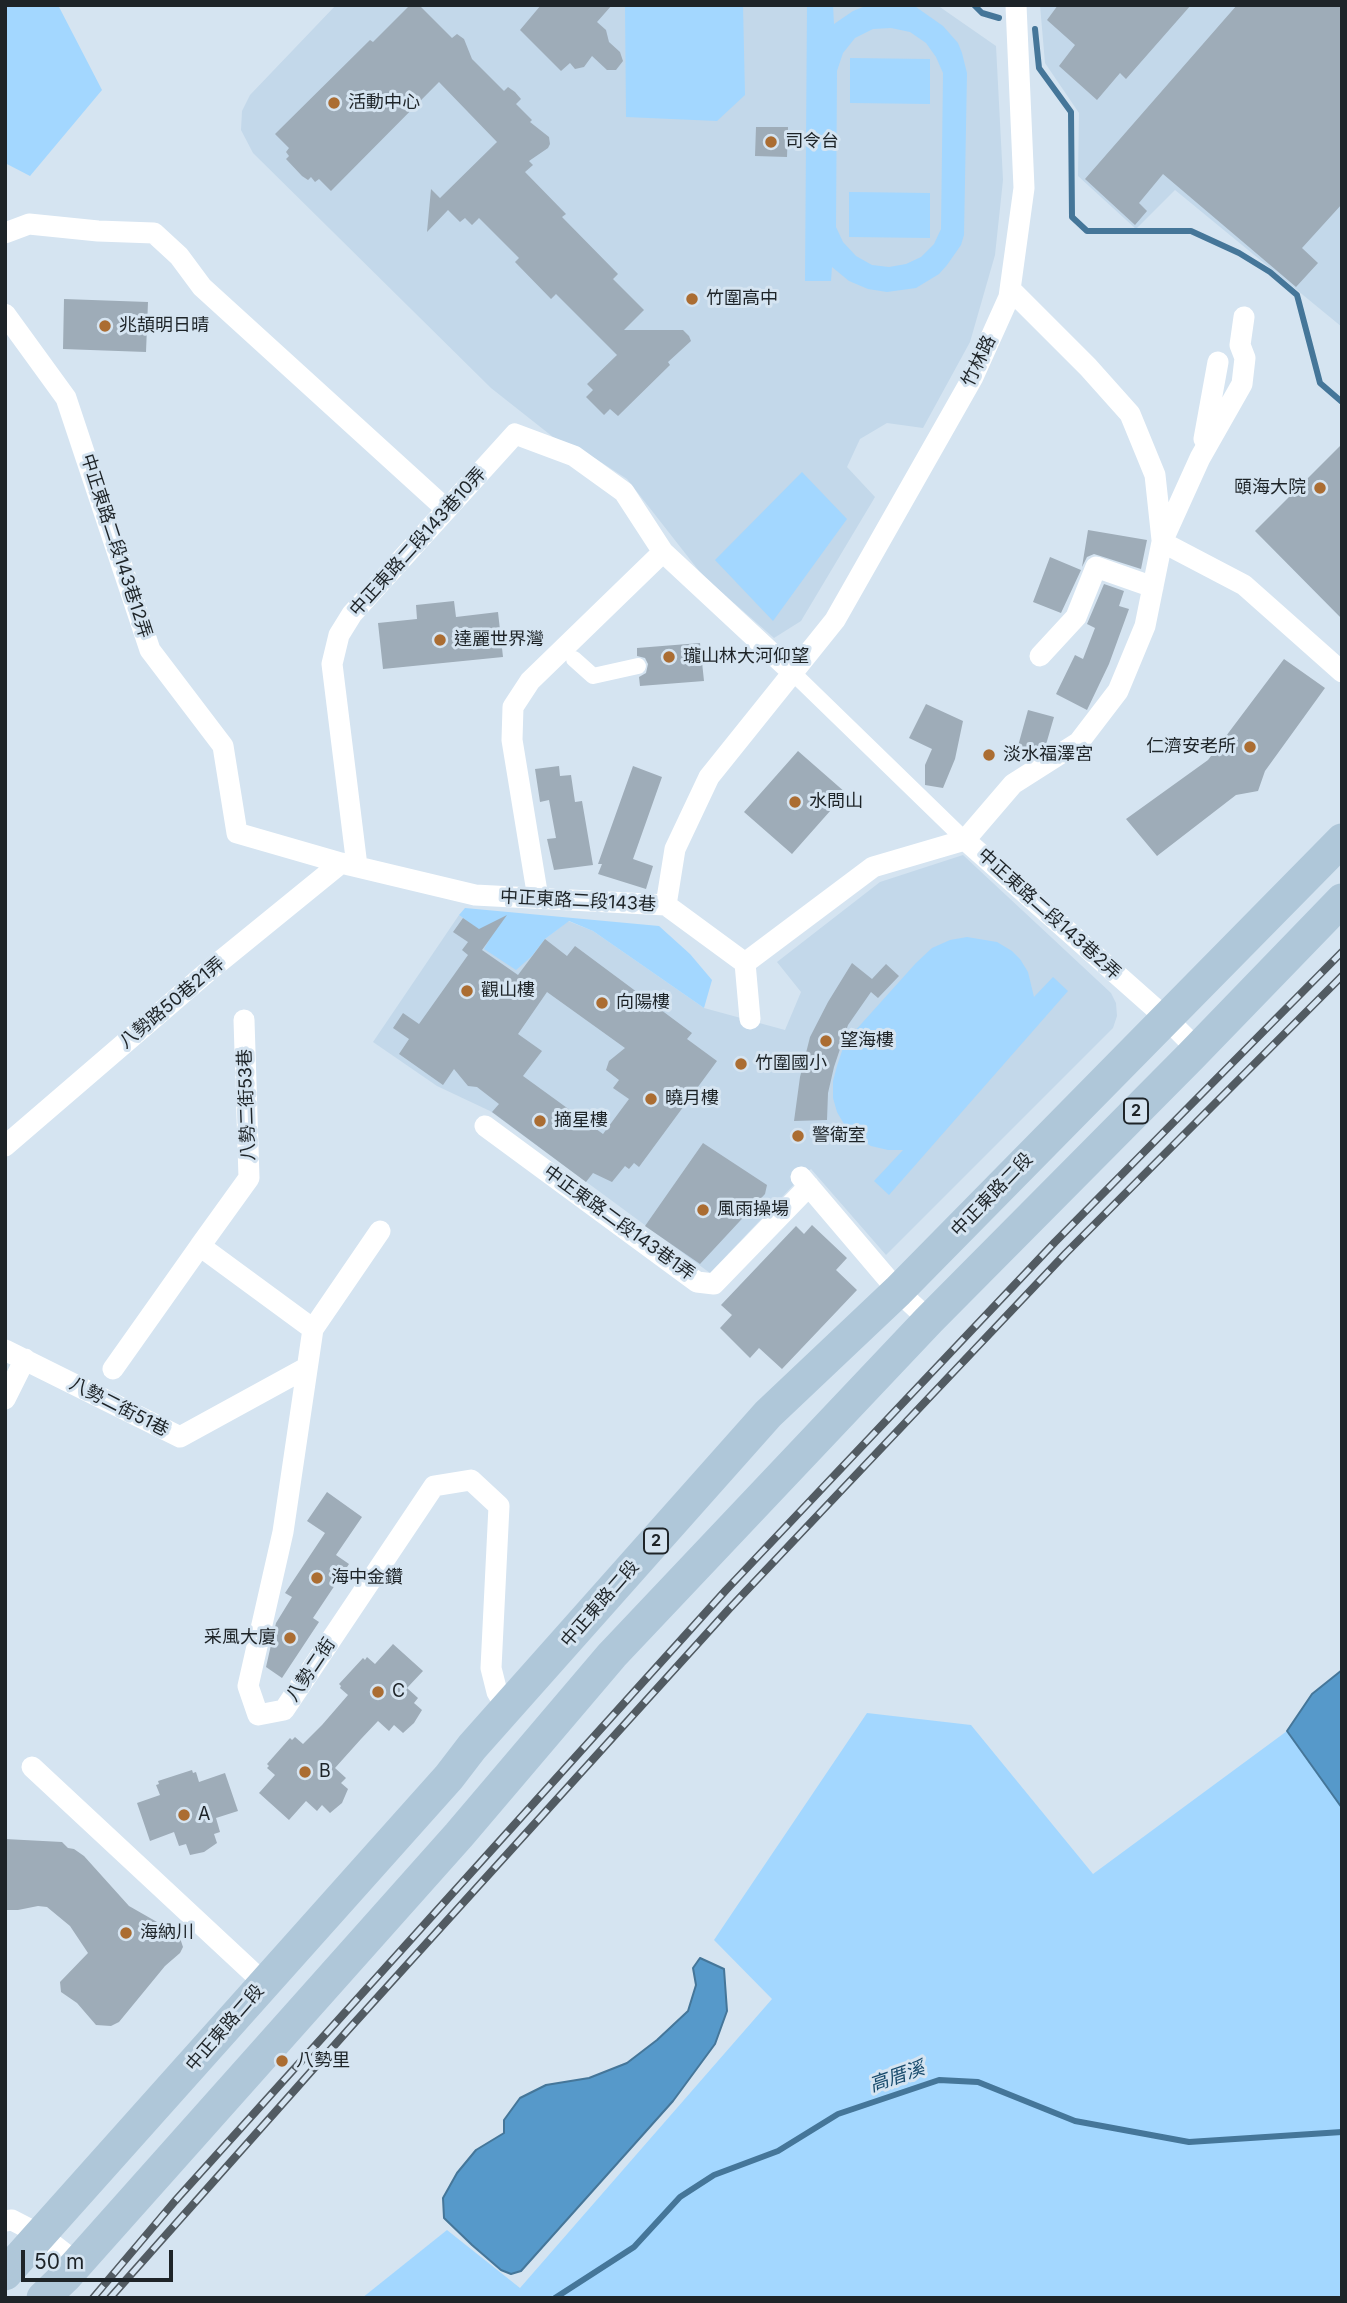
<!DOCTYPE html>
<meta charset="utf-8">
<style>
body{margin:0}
#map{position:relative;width:1347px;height:2303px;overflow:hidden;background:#d5e4f1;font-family:Inter,sans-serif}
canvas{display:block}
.frame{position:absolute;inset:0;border:7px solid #1e2428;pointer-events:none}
.scale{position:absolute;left:21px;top:2250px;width:152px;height:32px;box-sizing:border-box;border:4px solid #1e2428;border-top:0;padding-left:9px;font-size:21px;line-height:24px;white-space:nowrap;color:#1e2428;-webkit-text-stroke:5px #d5e4f1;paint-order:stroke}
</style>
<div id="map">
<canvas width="1347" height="2303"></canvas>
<div class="frame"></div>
<div class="scale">50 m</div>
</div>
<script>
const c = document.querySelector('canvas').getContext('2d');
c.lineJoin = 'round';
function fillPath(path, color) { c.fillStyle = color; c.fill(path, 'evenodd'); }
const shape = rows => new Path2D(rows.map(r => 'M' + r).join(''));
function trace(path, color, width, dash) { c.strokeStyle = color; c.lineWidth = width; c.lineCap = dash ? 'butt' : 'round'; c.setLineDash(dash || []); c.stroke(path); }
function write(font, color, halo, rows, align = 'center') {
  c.font = font + ' Inter,"Noto Sans TC",sans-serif'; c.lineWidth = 6; c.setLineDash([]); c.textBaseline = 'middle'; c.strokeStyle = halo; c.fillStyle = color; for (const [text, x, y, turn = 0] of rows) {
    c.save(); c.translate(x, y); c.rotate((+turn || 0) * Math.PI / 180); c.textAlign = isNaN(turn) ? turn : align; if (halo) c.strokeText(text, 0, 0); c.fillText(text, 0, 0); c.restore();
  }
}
fillPath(shape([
 [336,5,937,5,996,46,1003,180,995,255,970,342,923,428,887,423,860,439,847,467,875,497,801,621,774,638,703,576,627,479,596,459,553,437,491,388,253,153,241,130,242,111,250,95],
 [1040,5,1342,5,1342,327,1175,190,1136,229,1078,176,1079,113,1045,63],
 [963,855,1111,993,1116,1003,1117,1016,1113,1028,886,1255,811,1169,801,1177,710,1273,490,1111,437,1086,373,1042,459,915,479,930,492,935,491,938,527,959,532,956,545,939,568,921,593,931,704,1008,785,1030,801,992,777,962,880,882]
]), '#c3d8ea');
fillPath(shape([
 [5,5,58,5,102,90,30,176,5,163],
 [625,5,743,5,745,95,717,121,626,117],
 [807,5,833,5,834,24,853,11,868,5,909,5,916,7,943,26,958,43,962,53,967,73,964,235,961,245,947,265,939,274,916,288,887,292,868,289,849,281,832,267,831,281,805,281],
 [891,28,910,32,926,43,936,57,943,73,941,229,934,244,921,257,906,264,889,267,872,265,856,256,843,242,836,227,837,71,843,53,855,38,873,29],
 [850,58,930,59,930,104,850,103],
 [849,192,930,193,930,238,849,237],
 [802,472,847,519,773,621,715,560],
 [465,908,659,926,690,954,712,980,704,1008,593,931,569,921,545,939,532,956,516,970,484,949,492,935,479,930,459,915],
 [967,937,997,942,1012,951,1020,959,1028,972,1034,997,1053,977,1068,991,889,1195,874,1181,903,1150,888,1150,871,1146,856,1137,844,1124,837,1112,833,1098,833,1081,837,1066,845,1042,916,963,932,948,950,940],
 [867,1713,971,1725,1093,1874,1287,1731,1342,1808,1342,2298,362,2298,447,2230,520,2288,772,1999,714,1940]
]), '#a3d7ff');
const water = shape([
 [1342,1670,1342,1808,1287,1731,1312,1694,1342,1670],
 [700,1958,724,1969,727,2011,715,2044,673,2101,521,2271,511,2274,501,2270,472,2245,444,2218,443,2198,457,2173,476,2150,504,2133,504,2120,520,2098,546,2085,589,2078,627,2063,657,2040,688,2011,696,1985,693,1968,700,1958]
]);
fillPath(water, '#5699ca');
trace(water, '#457699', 2);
trace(shape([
 [974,5,982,13,999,18],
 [1035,29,1039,68,1071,112,1072,217,1087,231,1191,231,1239,253,1270,272,1297,295,1320,383,1342,402],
 [555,2298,634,2247,680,2197,714,2175,778,2151,838,2114,939,2080,978,2082,1075,2121,1189,2142,1342,2132]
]), '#457699', 6);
fillPath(shape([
 [410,5,419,5,452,38,457,34,464,39,472,59,504,91,508,87,515,92,521,99,516,104,532,120,530,122,549,137,550,144,548,148,529,161,533,165,525,172,566,214,562,217,618,274,613,279,644,310,624,330,683,330,689,336,691,341,668,362,670,365,618,416,610,409,604,415,586,397,593,390,587,384,617,355,556,294,551,299,515,262,519,258,479,218,472,225,465,218,460,222,448,210,427,232,431,189,440,198,497,142,439,82,331,191,319,179,315,182,311,177,308,180,302,176,286,159,289,156,286,152,289,148,275,134,370,40,373,42],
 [541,5,612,5,597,22,606,30,609,42,620,52,623,61,616,70,607,70,592,56,584,67,575,69,570,63,561,71,520,30],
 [1058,5,1191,5,1126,79,1120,73,1097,100,1059,66,1075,45,1047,20],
 [1237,5,1342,5,1342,204,1302,248,1318,263,1296,287,1163,174,1139,203,1147,211,1135,225,1085,179],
 [756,127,788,127,787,157,755,156],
 [64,299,148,302,146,352,63,349],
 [1342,444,1342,619,1255,531],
 [1088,530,1147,540,1141,569,1094,554,1087,557,1082,567],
 [1050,557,1081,570,1061,613,1033,602],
 [1104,584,1124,591,1119,606,1129,609,1109,664,1087,710,1056,694,1075,655,1083,659,1095,628,1087,624],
 [454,601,456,617,498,612,503,657,383,669,378,623,417,619,416,605],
 [700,643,704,681,640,686,639,677,646,673,648,664,645,658,637,656,637,648],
 [1284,659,1325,688,1265,771,1258,791,1236,795,1157,856,1126,819,1208,760],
 [926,704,963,721,955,759,943,788,925,785,925,765,932,749,909,738],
 [1028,710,1054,717,1045,748,1039,752,1018,746],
 [798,751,846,793,792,854,744,812],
 [559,766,560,776,571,775,575,802,582,801,593,865,554,870,547,839,556,838,549,800,540,802,535,769],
 [633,766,662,777,633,859,653,866,646,889,598,874,602,864,598,864],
 [507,915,482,950,518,975,545,939,567,956,575,946,692,1033,687,1039,717,1061,639,1167,634,1163,629,1169,625,1166,612,1182,593,1173,586,1182,492,1112,499,1104,477,1087,468,1086,454,1069,443,1085,399,1054,409,1039,393,1028,403,1013,419,1024,468,955,462,950,468,942,453,932,463,918,479,929],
 [547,992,625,1048,609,1061,606,1070,619,1080,613,1088,629,1099,603,1134,523,1076,542,1051,518,1034],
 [852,963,872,979,886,964,899,976,878,998,871,992,848,1025,834,1067,828,1093,827,1120,794,1121,800,1077,810,1037,828,1002],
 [703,1143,767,1185,765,1194,700,1264,645,1226],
 [812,1225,847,1258,836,1270,857,1290,782,1369,759,1348,750,1358,720,1328,732,1315,721,1305,796,1226,804,1234],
 [327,1492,362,1517,336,1555,349,1564,313,1618,319,1622,282,1678,266,1667,276,1623,292,1597,285,1593,325,1533,307,1521],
 [393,1644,423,1671,407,1688,418,1698,414,1703,422,1710,414,1723,403,1733,394,1725,389,1731,378,1721,361,1739,335,1768,346,1778,341,1783,348,1789,342,1803,330,1813,322,1805,317,1811,306,1801,289,1820,259,1793,275,1775,267,1768,269,1766,267,1764,290,1738,292,1740,295,1737,303,1744,322,1725,348,1695,340,1688,341,1686,339,1684,363,1658,365,1660,367,1657,375,1664],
 [192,1770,193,1773,196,1772,199,1782,225,1773,238,1811,216,1818,220,1832,214,1834,217,1843,204,1852,190,1855,186,1844,179,1846,174,1832,150,1841,137,1803,160,1795,156,1785,159,1784,158,1781],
 [5,1839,62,1842,68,1848,74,1849,84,1856,129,1906,171,1930,180,1938,183,1947,180,1953,165,1966,119,2022,111,2026,96,2025,77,2003,61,1992,60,1982,88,1953,70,1926,47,1907,38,1906,18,1910,5,1910]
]), '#9eacb8');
trace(shape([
 [574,659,593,676,638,666],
 [792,672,965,840]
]), '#fff', 16);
trace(shape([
 [5,233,29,224,98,231,154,233,179,256,202,287,446,509],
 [1011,290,1088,367,1130,414,1155,475,1162,540],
 [5,314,66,398,150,650,223,746,237,833,341,863,475,895,666,905,745,963,750,1019],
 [1204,439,1218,362],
 [1162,542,1244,585,1342,672],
 [663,552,792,672],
 [1040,656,1076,617,1096,567,1153,587],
 [965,840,1013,784,1079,742,1118,691,1145,626,1162,542,1200,458,1242,384,1245,358,1240,345,1244,317],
 [357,866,332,664,339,635,352,614,515,434,574,456,624,492,663,552,530,681,513,707,512,740,538,898],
 [666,905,675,849,709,777,835,620,973,377,1009,297,1024,188,1016,5],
 [745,963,873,867,965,840,1166,1018,1197,1049],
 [244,1020,249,1178,200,1246,313,1329],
 [485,1126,697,1282,714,1284,809,1186],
 [5,1146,212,968,341,863],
 [801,1177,898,1291,929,1320],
 [380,1231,313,1329,283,1532,248,1686,258,1715,284,1710,434,1486,471,1480,499,1506,491,1668,497,1692,507,1709],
 [5,1350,180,1437,306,1368],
 [113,1369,200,1246],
 [5,1399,25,1359],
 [32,1767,264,1983],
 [5,2221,12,2220,41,2235,77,2263]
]), '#fff', 21);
trace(shape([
 [5,2274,449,1777,472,1747,768,1414,898,1291,1342,840],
 [43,2298,66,2276,459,1835,612,1655,929,1320,1191,1056,1342,900]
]), '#afc7d9', 33);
const rail = shape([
 [93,2298,175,2201,726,1590,1055,1242,1342,952],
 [110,2298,348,2030,729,1609,1066,1253,1342,976]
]);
trace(rail, '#525b62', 8);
trace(rail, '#d5e4f1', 5, [16]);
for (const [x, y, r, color] of [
 [334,103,7,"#ab6d32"],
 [771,142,7,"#ab6d32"],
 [692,299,7,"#ab6d32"],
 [105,326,7,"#ab6d32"],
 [1320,488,7,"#ab6d32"],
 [440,640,7,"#ab6d32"],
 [669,657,7,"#ab6d32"],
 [1250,747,7,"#ab6d32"],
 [989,755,7,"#ab6d32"],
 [795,802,7,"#ab6d32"],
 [467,991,7,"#ab6d32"],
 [602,1003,7,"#ab6d32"],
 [826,1041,7,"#ab6d32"],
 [741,1064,7,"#ab6d32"],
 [651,1099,7,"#ab6d32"],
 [540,1121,7,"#ab6d32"],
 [798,1136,7,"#ab6d32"],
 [703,1210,7,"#ab6d32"],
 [317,1578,7,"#ab6d32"],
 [290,1638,7,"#ab6d32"],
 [378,1692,7,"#ab6d32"],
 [305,1772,7,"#ab6d32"],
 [184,1815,7,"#ab6d32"],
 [126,1933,7,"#ab6d32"],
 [282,2061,7,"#ab6d32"]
]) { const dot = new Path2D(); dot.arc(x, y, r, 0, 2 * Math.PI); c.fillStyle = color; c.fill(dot); trace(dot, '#d5e4f1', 2.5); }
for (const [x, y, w] of [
 [1136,1111,24],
 [656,1541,24]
]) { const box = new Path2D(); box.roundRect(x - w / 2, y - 12.5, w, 25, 5); c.fillStyle = '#d5e4f1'; c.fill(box); trace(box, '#1e2428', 2); }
write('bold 16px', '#1e2428', null, [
 ["2",1136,1111],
 ["2",656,1541]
]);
write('18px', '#1e2428', '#d5e4f1', [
 ["活動中心",348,103],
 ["司令台",785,142],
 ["竹圍高中",706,299],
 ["兆頡明日晴",119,326],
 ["頤海大院",1306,488,"right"],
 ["達麗世界灣",454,640],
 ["瓏山林大河仰望",683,657],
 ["仁濟安老所",1236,747,"right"],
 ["淡水福澤宮",1003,755],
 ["水問山",809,802],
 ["觀山樓",481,991],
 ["向陽樓",616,1003],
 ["望海樓",840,1041],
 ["竹圍國小",755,1064],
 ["曉月樓",665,1099],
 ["摘星樓",554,1121],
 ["警衛室",812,1136],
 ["風雨操場",717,1210],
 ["海中金鑽",331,1578],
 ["采風大廈",276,1638,"right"],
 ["C",392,1692],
 ["B",319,1772],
 ["A",198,1815],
 ["海納川",140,1933],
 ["八勢里",296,2061]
], 'left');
write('18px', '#1e2428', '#d5e4f1', [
 ["竹林路",979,361,-64],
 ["中正東路二段143巷10弄",418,542,-48],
 ["中正東路二段143巷12弄",116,546,72],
 ["中正東路二段143巷",578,901,3],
 ["中正東路二段143巷2弄",1049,914,42],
 ["八勢路50巷21弄",172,1003,-40],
 ["八勢二街53巷",247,1105,-92],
 ["中正東路二段",992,1195,-46],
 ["中正東路二段143巷1弄",619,1223,36],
 ["八勢二街51巷",119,1407,27],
 ["中正東路二段",600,1604,-49],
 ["八勢二街",311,1670,-56],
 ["中正東路二段",225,2028,-49]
]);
write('italic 19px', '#184b6c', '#d5e4f1', [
 ["高厝溪",897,2077,-19]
]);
</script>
